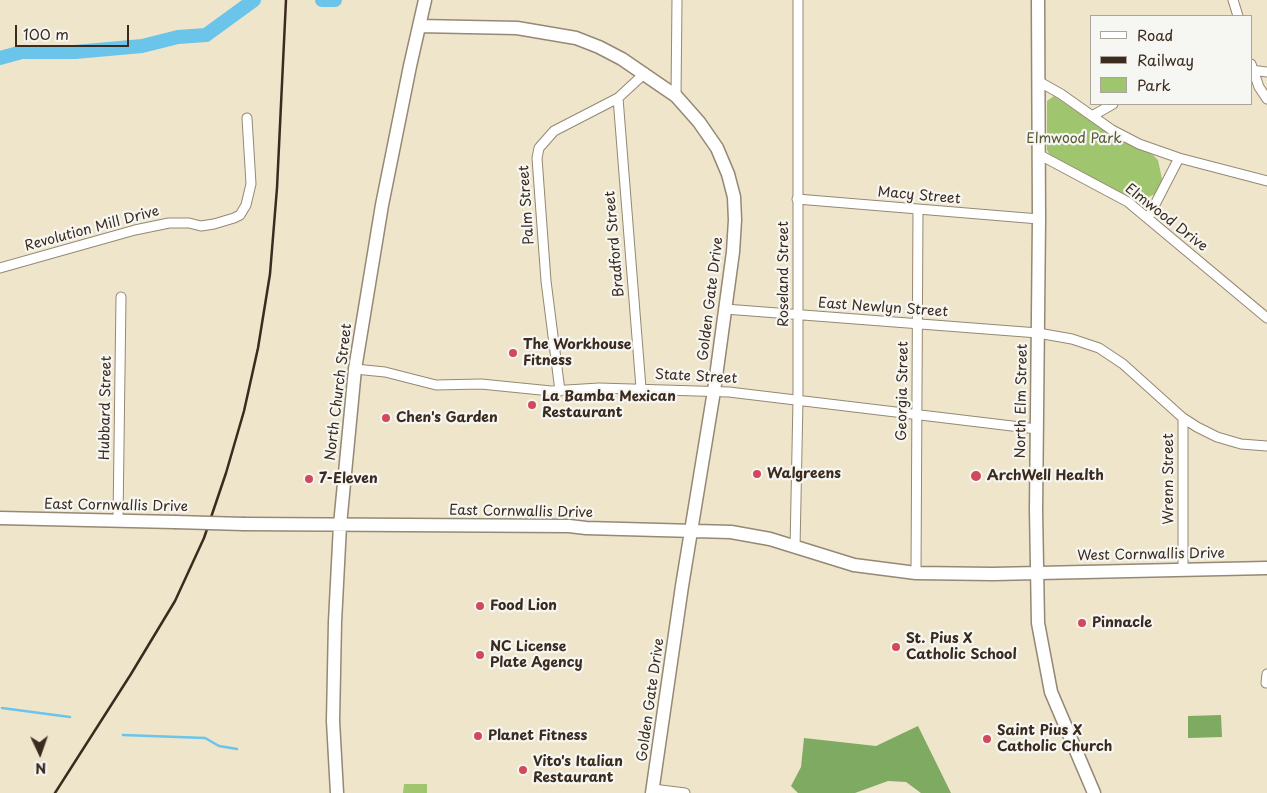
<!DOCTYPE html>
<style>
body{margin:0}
#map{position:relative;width:1267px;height:793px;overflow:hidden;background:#efe5cb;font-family:"Playpen Sans",sans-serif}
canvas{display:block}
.legend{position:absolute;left:1090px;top:15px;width:162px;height:90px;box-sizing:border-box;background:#f6f6f2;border:1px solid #aba49d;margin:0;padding:6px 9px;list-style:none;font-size:15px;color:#3b2a1e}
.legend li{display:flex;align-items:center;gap:10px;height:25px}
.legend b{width:25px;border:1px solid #aba49d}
.north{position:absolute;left:15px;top:728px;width:50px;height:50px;-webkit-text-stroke:4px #f6f6f2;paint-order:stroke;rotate:177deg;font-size:14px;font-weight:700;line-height:20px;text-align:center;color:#3b2a1e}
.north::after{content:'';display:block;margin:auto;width:18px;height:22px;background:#3b2a1e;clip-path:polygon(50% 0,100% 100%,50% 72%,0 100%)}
.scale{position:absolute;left:15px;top:25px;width:114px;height:22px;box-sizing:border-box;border:2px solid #3b2a1e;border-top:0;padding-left:6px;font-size:15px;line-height:18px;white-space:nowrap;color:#3b2a1e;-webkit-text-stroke:4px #f6f6f2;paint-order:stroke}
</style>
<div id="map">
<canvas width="1267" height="793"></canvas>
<ul class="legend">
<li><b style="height:6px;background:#fff"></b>Road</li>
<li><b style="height:6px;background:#3b2a1e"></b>Railway</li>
<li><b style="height:14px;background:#9fc56f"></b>Park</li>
</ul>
<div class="north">N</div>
<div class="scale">100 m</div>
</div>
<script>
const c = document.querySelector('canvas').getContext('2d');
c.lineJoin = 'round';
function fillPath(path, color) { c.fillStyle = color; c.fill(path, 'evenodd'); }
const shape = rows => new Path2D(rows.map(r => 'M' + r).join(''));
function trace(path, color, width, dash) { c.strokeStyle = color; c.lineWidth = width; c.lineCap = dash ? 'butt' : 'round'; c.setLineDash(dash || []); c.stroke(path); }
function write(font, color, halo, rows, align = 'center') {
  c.font = font + ' "Playpen Sans",sans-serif'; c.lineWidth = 4.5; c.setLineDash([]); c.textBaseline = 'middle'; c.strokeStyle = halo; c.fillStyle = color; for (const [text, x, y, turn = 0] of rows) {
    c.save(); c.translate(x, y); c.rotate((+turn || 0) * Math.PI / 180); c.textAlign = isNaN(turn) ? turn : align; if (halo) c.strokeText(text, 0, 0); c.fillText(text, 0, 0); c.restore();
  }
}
fillPath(shape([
 [1054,96,1111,135,1153,155,1158,160,1162,179,1160,188,1155,194,1142,200,1132,199,1049,154,1047,150,1047,101],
 [404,784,427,784,427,793,403,793]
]), '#9fc56f');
fillPath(shape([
 [1221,715,1222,737,1188,738,1188,716],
 [918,726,951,793,921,793,906,782,888,781,855,793,798,793,791,786,801,767,804,738,876,746]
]), '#7faa62');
trace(shape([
 [2,708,70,717],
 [123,735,205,738,219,746,237,749]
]), '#6bc4e9', 2.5);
trace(shape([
 [322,0,335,0],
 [0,58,22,52,75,52,142,46,178,37,206,35,254,0]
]), '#6bc4e9', 14);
const street = shape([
 [1233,0,1238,16],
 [1251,64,1259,87,1267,99],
 [1251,70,1267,72],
 [1038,81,1061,94,1112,130,1139,144,1179,158,1267,181],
 [676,96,677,0],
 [618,98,641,388],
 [1092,116,1113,104],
 [1038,154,1128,202,1267,318],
 [797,199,1039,219],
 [1148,218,1179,158],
 [0,268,135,230,169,223,189,223,201,226,214,224,234,218,240,215,246,205,251,184,247,118],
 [725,309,1038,333,1072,339,1099,348,1123,364,1183,418,1197,427,1217,437,1241,444,1267,446],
 [355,369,385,372,436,385,481,384,551,391,599,388,729,392,1037,429],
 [560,391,546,281,537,158,539,148,554,131,618,98,645,73],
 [118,520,121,297],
 [795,548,798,400,798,0],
 [1183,570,1183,418],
 [916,573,918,210],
 [1266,683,1267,674],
 [653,789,685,793]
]);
const secondary = shape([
 [1038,0,1039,219,1036,510,1038,623,1051,692,1094,793],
 [419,26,517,28,576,38,599,47,622,59,676,96,699,122,717,148,728,174,734,197,735,220,733,252,714,391,682,586,652,793],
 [0,518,175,522],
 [244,524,569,526,586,528,731,532,770,539,854,565,916,573,993,574,1267,568],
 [337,793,333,721,335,622,340,525,355,369,382,205,410,66,425,0]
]);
trace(street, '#958874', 11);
trace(secondary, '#958874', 15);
trace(street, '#fff', 9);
trace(secondary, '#fff', 12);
trace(shape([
 [55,793,131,674,175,601,204,538,226,473,244,411,258,348,270,274,277,188,286,0]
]), '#3b2a1e', 2.5);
const secondaryBridge = shape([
 [175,522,244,524]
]);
trace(secondaryBridge, '#958874', 15, []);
trace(secondaryBridge, '#fff', 12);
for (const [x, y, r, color] of [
 [513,353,5,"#d1495b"],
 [532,405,5,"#d1495b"],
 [386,418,5,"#d1495b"],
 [757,474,5,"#d1495b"],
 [976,476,6,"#d1495b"],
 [309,479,5,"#d1495b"],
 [480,606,5,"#d1495b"],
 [1082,623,5,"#d1495b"],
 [896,647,5,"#d1495b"],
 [480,655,5,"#d1495b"],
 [478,736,5,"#d1495b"],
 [987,739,5,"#d1495b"],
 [523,770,5,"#d1495b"]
]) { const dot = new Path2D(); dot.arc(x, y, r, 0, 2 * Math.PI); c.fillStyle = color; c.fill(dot); trace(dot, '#f6f6f2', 2); }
write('14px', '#595836', '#f6f6f2', [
 ["Elmwood Park",1074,139]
]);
write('14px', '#3b2a1e', '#f6f6f2', [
 ["Macy Street",919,196,5],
 ["Palm Street",527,205,-94],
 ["Elmwood Drive",1166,218,38],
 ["Revolution Mill Drive",92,229,-15],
 ["Bradford Street",615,244,-95],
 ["Roseland Street",784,274,-90],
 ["Golden Gate Drive",711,299,-83],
 ["East Newlyn Street",883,308,4],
 ["State Street",696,377,3],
 ["Georgia Street",903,391,-89],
 ["North Church Street",339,392,-83],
 ["North Elm Street",1022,401,-89],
 ["Hubbard Street",106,408,-89],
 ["Wrenn Street",1169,479,-90],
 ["East Cornwallis Drive",116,506,1],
 ["East Cornwallis Drive",521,512,1],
 ["West Cornwallis Drive",1151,555,-1],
 ["Golden Gate Drive",651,700,-82]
]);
write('bold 14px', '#3b2a1e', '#f6f6f2', [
 ["The Workhouse",523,345],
 ["Fitness",523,361],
 ["La Bamba Mexican",542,397],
 ["Restaurant",542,413],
 ["Chen's Garden",396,418],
 ["Walgreens",767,474],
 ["ArchWell Health",987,476],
 ["7-Eleven",319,479],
 ["Food Lion",490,606],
 ["Pinnacle",1092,623],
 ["St. Pius X",906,639],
 ["Catholic School",906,655],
 ["NC License",490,647],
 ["Plate Agency",490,663],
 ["Saint Pius X",997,731],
 ["Catholic Church",997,747],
 ["Planet Fitness",488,736],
 ["Vito's Italian",533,762],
 ["Restaurant",533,778]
], 'left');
</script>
